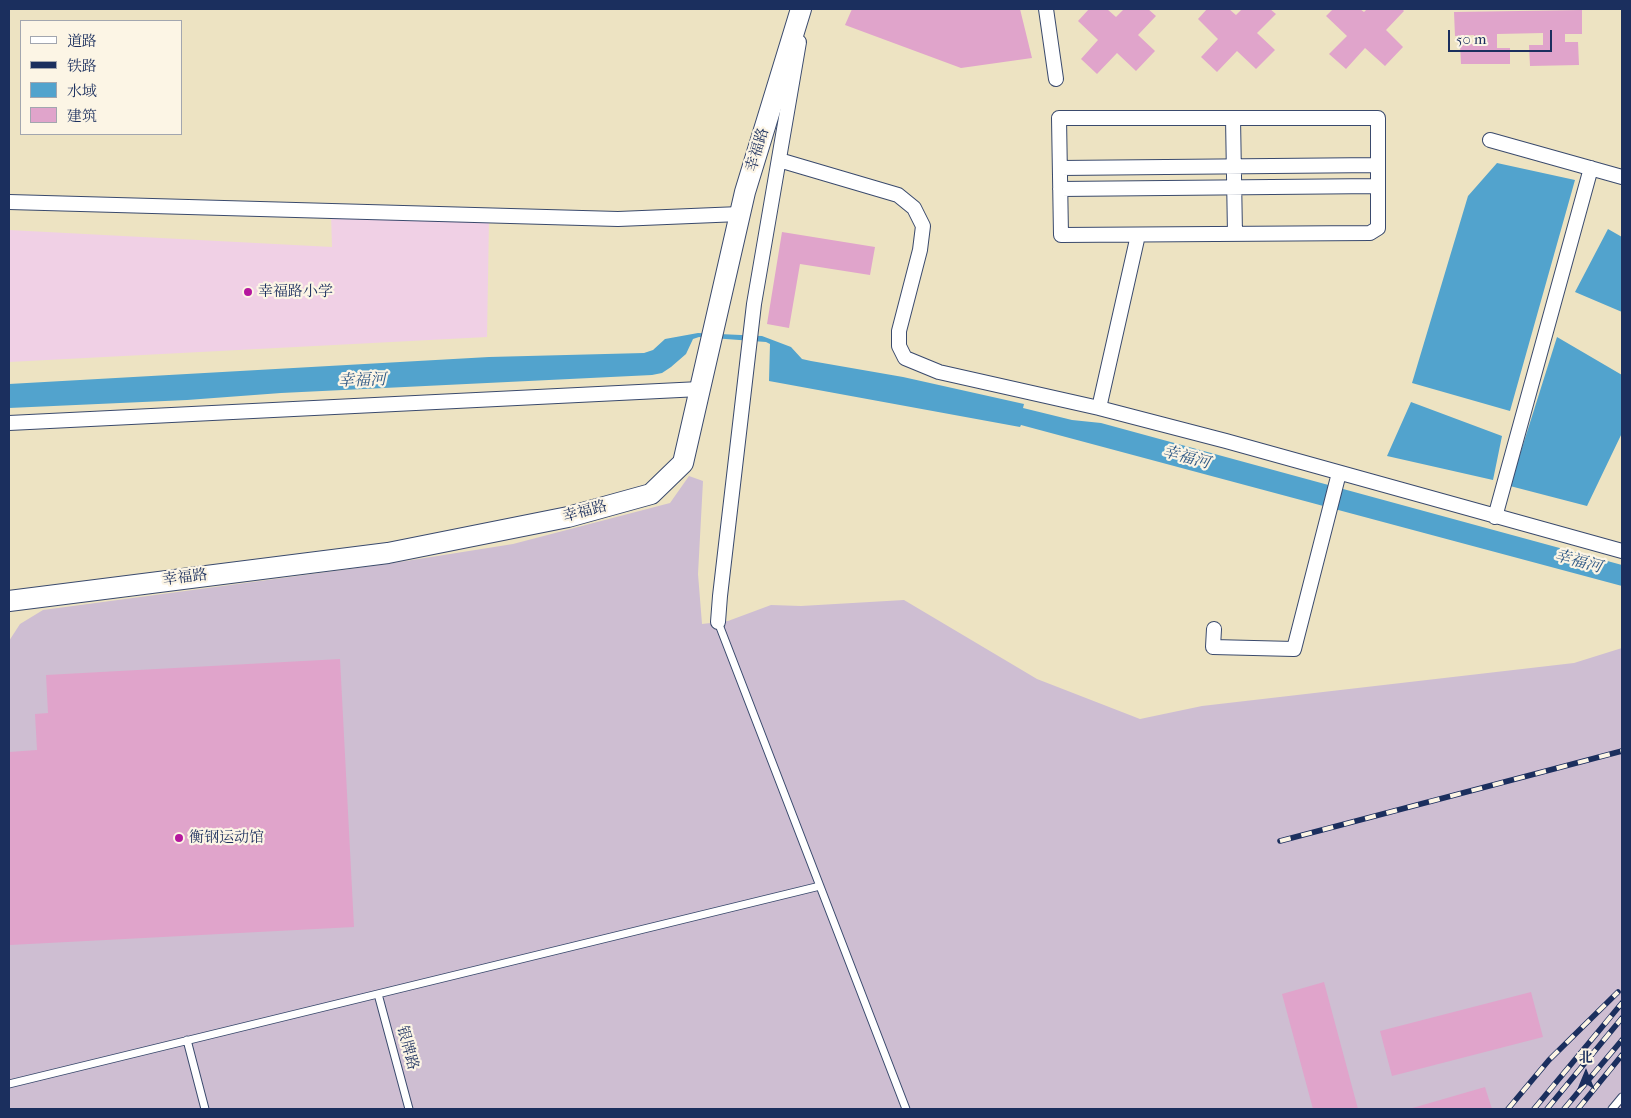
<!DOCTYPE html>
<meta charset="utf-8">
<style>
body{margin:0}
#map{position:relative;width:1631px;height:1118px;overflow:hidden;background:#ede3c2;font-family:"IM FELL French Canon","Noto Serif SC",serif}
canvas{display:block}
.frame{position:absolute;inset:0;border:10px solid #1b2f5e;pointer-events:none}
.legend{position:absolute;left:20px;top:20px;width:162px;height:115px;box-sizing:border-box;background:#fcf5e5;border:1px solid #a2a6af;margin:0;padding:6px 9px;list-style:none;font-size:15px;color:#1b2f5e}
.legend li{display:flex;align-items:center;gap:10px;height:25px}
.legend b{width:25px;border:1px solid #a2a6af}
.north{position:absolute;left:1561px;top:1048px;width:50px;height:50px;-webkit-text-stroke:4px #fcf5e5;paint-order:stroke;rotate:0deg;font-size:14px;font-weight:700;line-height:20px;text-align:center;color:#1b2f5e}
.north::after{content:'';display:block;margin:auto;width:18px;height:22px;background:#1b2f5e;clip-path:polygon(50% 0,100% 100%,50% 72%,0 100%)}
.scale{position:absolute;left:1448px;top:30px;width:104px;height:22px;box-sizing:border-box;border:2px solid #1b2f5e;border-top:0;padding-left:6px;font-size:15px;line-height:18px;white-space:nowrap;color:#1b2f5e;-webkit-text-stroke:4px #fcf5e5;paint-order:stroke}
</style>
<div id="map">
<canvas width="1631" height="1118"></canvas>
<div class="frame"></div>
<ul class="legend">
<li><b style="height:6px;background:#fff"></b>道路</li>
<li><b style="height:6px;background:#1b2f5e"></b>铁路</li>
<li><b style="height:14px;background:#52a3cd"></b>水域</li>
<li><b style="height:14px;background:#e0a4cb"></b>建筑</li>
</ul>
<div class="north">北</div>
<div class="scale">50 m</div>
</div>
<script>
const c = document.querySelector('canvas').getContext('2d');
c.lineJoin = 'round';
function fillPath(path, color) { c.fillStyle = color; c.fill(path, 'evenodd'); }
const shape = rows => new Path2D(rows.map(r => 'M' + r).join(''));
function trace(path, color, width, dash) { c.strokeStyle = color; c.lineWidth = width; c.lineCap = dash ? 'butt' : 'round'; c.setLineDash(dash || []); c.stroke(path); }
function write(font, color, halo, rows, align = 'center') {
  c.font = font + ' "IM FELL French Canon","Noto Serif SC",serif'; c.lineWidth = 4.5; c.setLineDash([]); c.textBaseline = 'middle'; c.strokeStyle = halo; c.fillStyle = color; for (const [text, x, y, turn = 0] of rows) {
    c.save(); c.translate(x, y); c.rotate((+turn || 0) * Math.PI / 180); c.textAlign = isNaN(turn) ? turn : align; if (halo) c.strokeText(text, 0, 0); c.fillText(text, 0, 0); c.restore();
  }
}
fillPath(shape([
 [331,214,489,220,487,337,9,362,9,230,332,247]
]), '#f0d0e5');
fillPath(shape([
 [689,476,703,481,698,574,702,624,728,621,771,605,801,606,904,600,1037,679,1140,719,1202,706,1574,663,1622,648,1622,1109,9,1109,9,641,20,624,43,610,387,564,513,544,670,503]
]), '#cebed2');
fillPath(shape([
 [1497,163,1575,180,1510,411,1412,383,1468,196],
 [1608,229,1622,237,1622,312,1575,292],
 [698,333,762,336,791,347,802,359,811,361,903,377,1024,404,1023,408,1072,420,1101,423,1622,565,1622,586,1021,425,1020,427,769,381,770,344,766,342,699,337,693,339,686,354,671,367,662,373,652,375,281,393,187,400,9,408,9,384,489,357,644,353,653,350,665,339],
 [1557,337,1622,375,1622,433,1587,506,1510,486],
 [1411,402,1502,436,1493,480,1387,456]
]), '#52a3cd');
fillPath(shape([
 [852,9,1020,9,1032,58,961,68,845,25],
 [1089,9,1107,9,1116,17,1124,9,1148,9,1156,16,1138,35,1155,51,1136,71,1117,53,1097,74,1081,59,1098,40,1078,21],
 [1207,9,1229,9,1236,15,1242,9,1270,9,1276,14,1257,33,1275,50,1256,69,1237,51,1217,72,1201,57,1218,39,1198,19],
 [1333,9,1360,9,1364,12,1367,9,1402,9,1404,11,1386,30,1403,47,1385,66,1365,48,1346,69,1329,54,1347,36,1326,16],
 [1582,10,1582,34,1565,34,1565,42,1578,42,1579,65,1530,66,1529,45,1543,45,1543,33,1497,34,1497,48,1510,48,1510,64,1461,64,1460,44,1474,44,1474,35,1455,36,1454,12],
 [782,232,875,247,870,275,800,264,789,328,767,324],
 [340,659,354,927,10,945,9,752,37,750,35,714,48,713,46,675],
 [1324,982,1358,1109,1313,1109,1282,994],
 [1531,992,1543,1037,1392,1076,1380,1031],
 [1485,1087,1492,1109,1409,1109]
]), '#e0a4cb');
const lane = shape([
 [718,622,906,1109],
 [378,994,409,1109],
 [187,1040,205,1109],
 [9,1084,820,886],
 [1612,1109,1622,1097]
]);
const street = shape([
 [1046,9,1056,79],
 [1059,118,1378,118,1378,228,1370,233,1061,235,1059,118],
 [1233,118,1235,234],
 [1490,140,1622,177],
 [779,160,898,195,914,208,923,226,920,250,899,331,899,346,905,358,939,372,1099,408,1226,441,1622,551],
 [1060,168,1378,165],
 [1060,189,1378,186],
 [9,202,618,219,740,214],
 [1099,408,1138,235],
 [9,423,700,389],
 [1495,517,1591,168],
 [718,622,720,596,754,304,799,42],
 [1214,629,1213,647,1294,649,1339,473]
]);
const secondary = shape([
 [9,601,388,553,568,517,651,494,683,463,745,192,801,9]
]);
trace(lane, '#3a4a6d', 9);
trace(street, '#3a4a6d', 16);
trace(secondary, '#3a4a6d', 22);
trace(lane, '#fff', 7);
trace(street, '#fff', 14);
trace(secondary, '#fff', 20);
const rail = shape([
 [1280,841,1622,751],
 [1508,1109,1549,1060,1618,992],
 [1534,1109,1622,1003],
 [1547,1109,1622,1018],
 [1564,1109,1622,1040],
 [1578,1109,1622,1055]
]);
trace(rail, '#1b2f5e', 5.5);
trace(rail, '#fcf5e5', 4, [11]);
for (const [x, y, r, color] of [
 [248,292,5,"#b5179e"],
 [179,838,5,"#b5179e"]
]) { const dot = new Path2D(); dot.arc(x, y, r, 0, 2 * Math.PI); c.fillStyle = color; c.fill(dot); trace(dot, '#fcf5e5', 2); }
write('15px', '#1b2f5e', '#fcf5e5', [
 ["幸福路",758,150,-73],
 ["幸福路",585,512,-15],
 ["幸福路",185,578,-7],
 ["银牌路",407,1048,75]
]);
write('15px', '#1b2f5e', '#fcf5e5', [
 ["幸福路小学",258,292],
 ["衡钢运动馆",189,838]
], 'left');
write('italic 16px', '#2e5885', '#fcf5e5', [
 ["幸福河",362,381,-2],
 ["幸福河",1186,458,15],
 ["幸福河",1578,562,15]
]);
</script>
